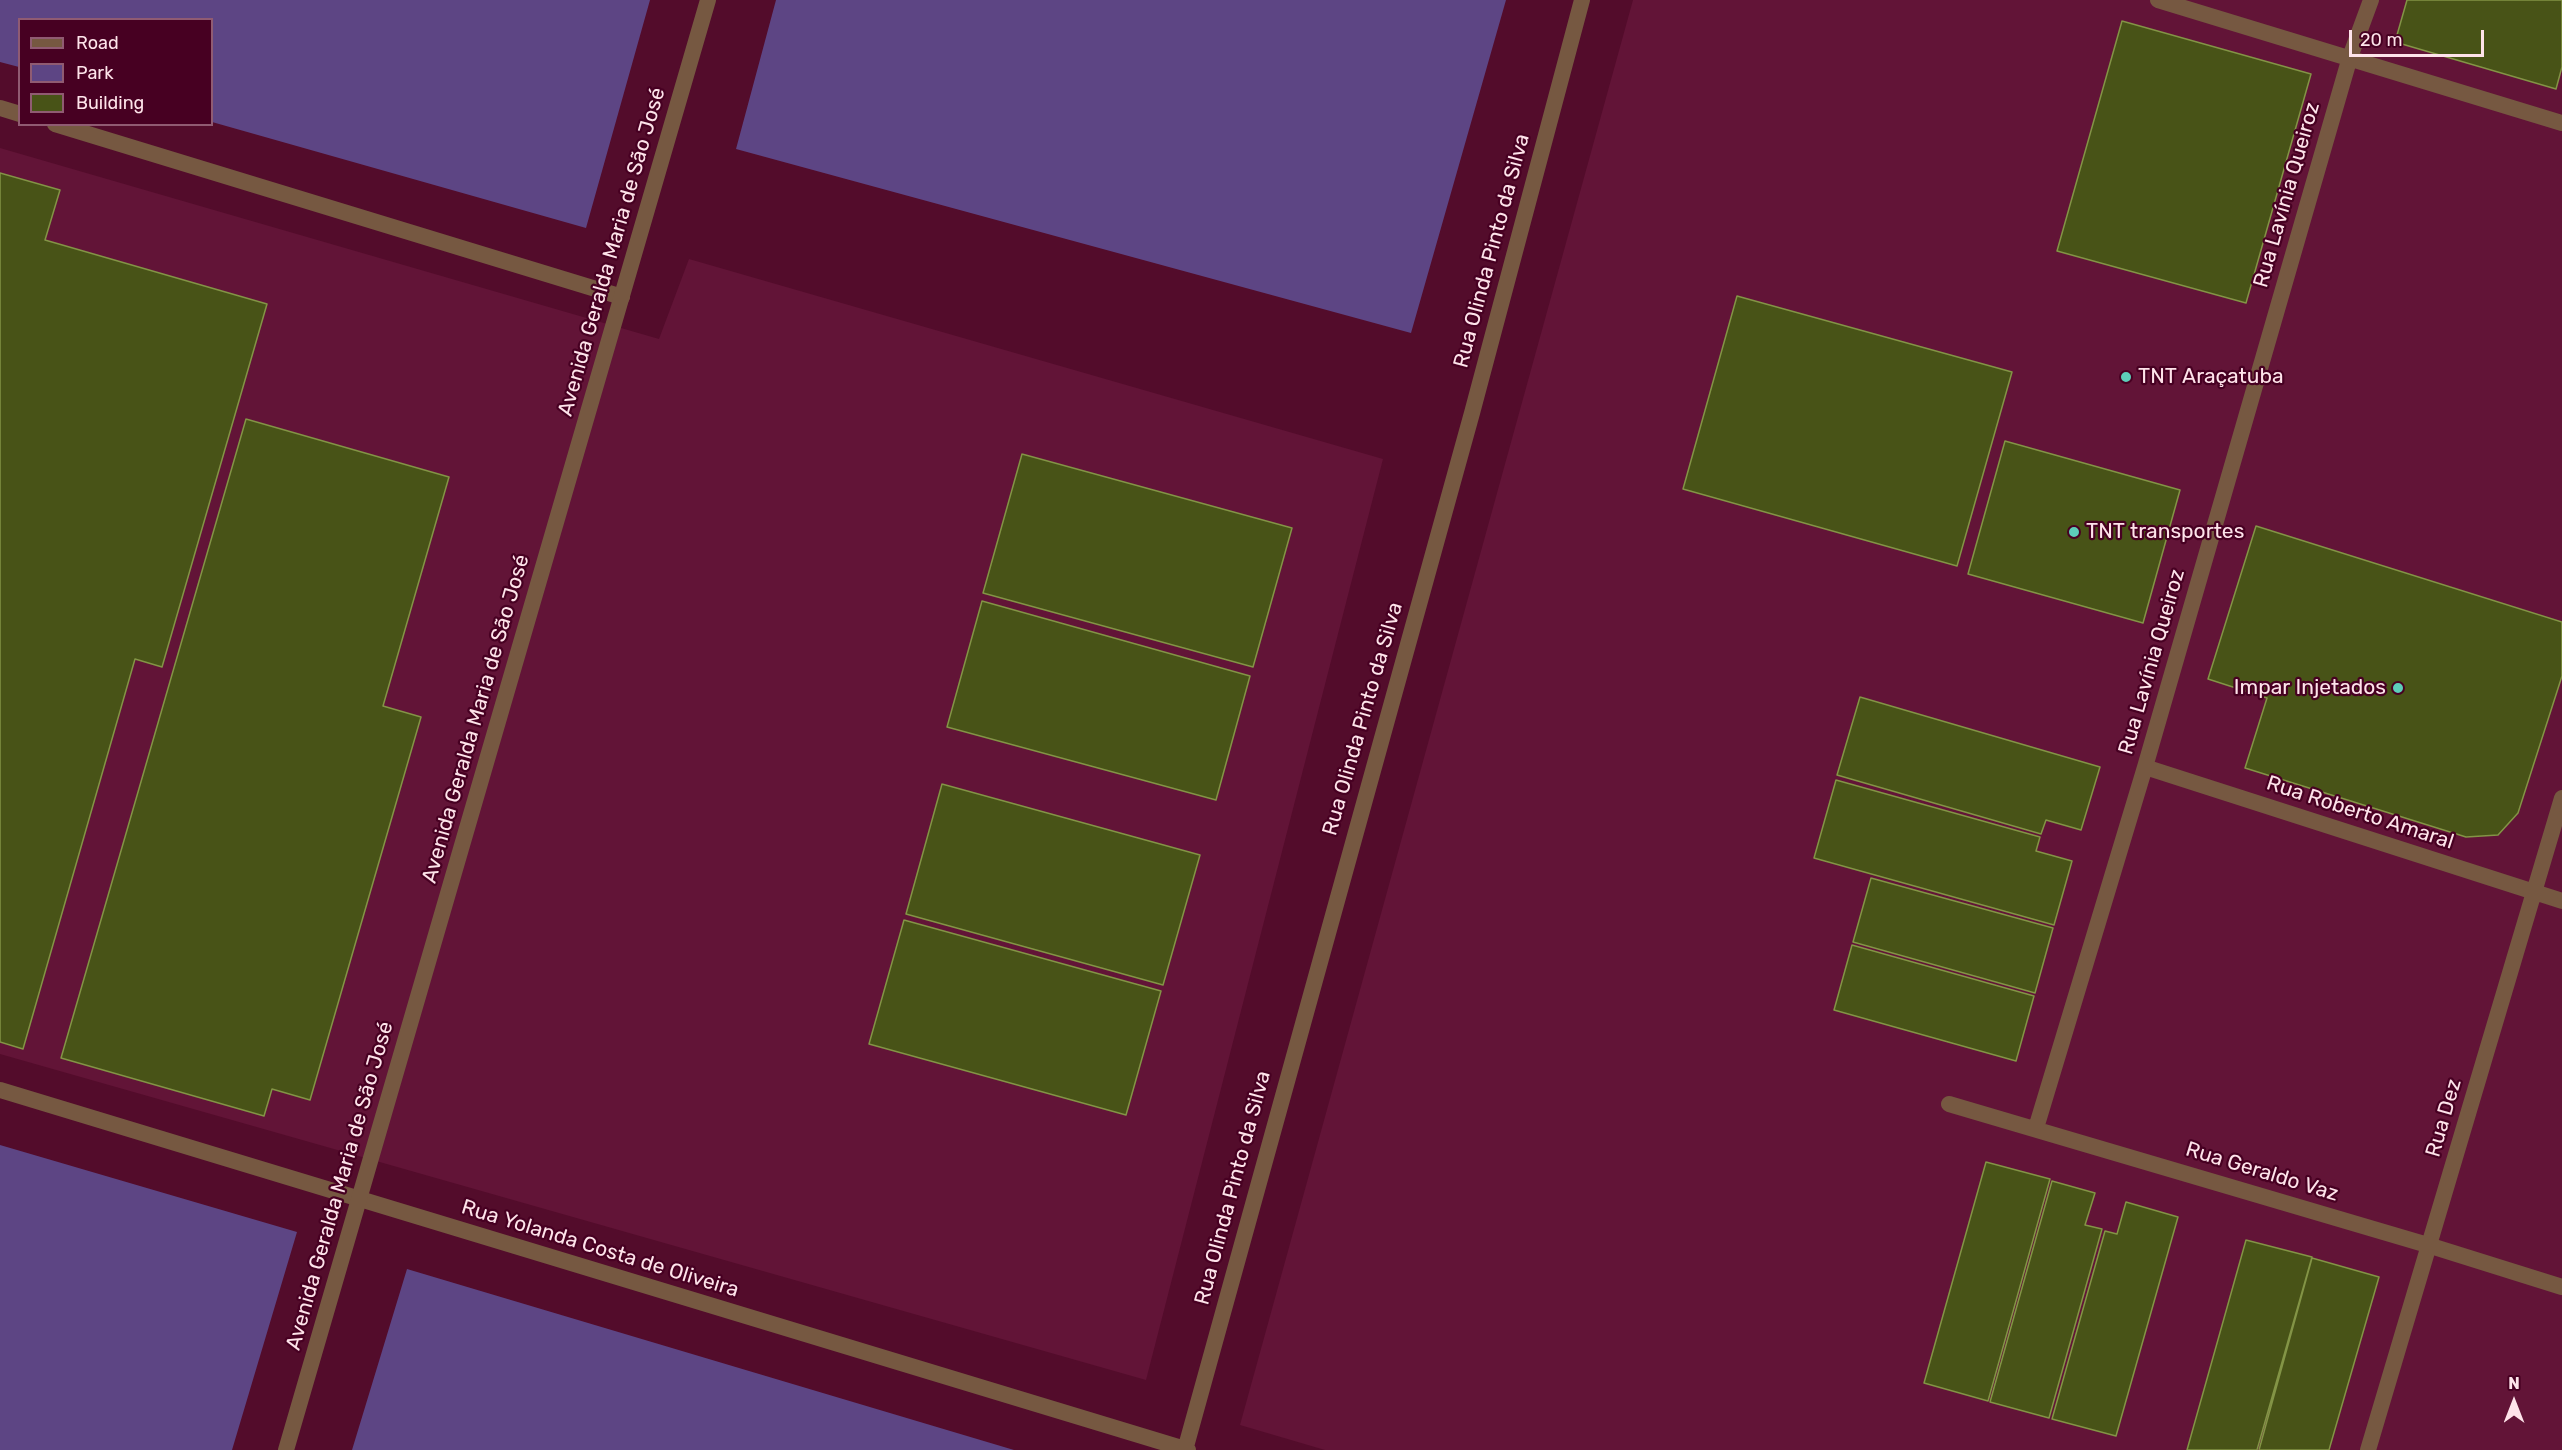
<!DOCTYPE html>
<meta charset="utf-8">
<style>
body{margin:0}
#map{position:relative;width:2562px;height:1450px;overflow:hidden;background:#530c2b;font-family:Rubik,sans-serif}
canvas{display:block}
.legend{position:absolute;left:18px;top:18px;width:195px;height:108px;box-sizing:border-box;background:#470022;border:2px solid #905b72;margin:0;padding:8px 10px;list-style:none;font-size:18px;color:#fee3ea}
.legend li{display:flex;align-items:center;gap:12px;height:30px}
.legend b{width:30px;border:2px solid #905b72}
.north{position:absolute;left:2484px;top:1372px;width:60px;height:60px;-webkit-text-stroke:4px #470022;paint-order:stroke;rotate:0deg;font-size:16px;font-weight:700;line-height:24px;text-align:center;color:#fee3ea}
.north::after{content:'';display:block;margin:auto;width:21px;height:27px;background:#fee3ea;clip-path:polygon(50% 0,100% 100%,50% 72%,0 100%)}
.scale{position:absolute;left:2349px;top:30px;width:135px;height:27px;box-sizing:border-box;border:3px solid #fee3ea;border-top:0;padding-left:8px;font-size:18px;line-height:21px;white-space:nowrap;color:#fee3ea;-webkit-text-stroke:4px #470022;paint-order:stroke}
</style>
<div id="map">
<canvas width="2562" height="1450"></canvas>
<ul class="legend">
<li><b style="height:8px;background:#765841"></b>Road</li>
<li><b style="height:16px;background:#5d4584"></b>Park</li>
<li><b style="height:16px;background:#485317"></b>Building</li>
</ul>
<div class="north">N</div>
<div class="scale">20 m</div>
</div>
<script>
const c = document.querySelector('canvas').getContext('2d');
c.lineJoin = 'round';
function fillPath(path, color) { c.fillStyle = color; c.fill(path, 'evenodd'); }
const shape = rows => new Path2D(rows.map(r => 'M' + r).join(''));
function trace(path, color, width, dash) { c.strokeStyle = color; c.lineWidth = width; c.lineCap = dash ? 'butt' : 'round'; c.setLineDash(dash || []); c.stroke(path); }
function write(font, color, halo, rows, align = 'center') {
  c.font = font + ' Rubik,sans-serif'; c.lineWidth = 4.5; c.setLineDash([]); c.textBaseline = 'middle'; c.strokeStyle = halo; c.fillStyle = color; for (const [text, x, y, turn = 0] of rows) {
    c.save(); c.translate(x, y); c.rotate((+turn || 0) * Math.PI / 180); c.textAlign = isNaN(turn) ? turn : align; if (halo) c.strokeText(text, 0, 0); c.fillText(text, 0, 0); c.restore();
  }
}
fillPath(shape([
 [1633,0,2562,0,2562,1450,1325,1450,1240,1425],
 [0,148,659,339,689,259,1383,459,1146,1380,0,1054]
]), '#621437');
fillPath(shape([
 [0,0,650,0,586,228,212,122,212,20,20,20,19,67,0,62],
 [776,0,1506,0,1411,333,736,149],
 [0,1145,297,1232,232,1450,0,1450],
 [407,1269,1014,1450,352,1450]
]), '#5d4584');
const building = shape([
 [2407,0,2562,0,2562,67,2556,89,2395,42,2407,0],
 [2122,21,2311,74,2246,303,2057,251,2122,21],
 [0,173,60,190,45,240,267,304,162,667,135,659,23,1049,0,1042,0,173],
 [1737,296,2012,372,1957,566,1683,489,1737,296],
 [246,419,449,477,383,706,421,717,310,1100,272,1089,264,1116,61,1058,246,419],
 [2005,441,2180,490,2143,623,1968,574,2005,441],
 [1022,454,1292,528,1253,667,983,593,1022,454],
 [2256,526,2562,622,2562,676,2518,813,2498,835,2466,837,2245,768,2267,698,2208,679,2256,526],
 [982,601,1250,676,1216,800,947,727,982,601],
 [1860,697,2100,767,2081,830,2046,820,2041,834,1837,775,1860,697],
 [1836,780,2040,837,2036,851,2072,861,2054,925,1814,858,1836,780],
 [942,784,1200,855,1163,985,906,914,942,784],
 [1871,878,2053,928,2035,993,1853,942,1871,878],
 [904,920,1161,991,1126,1115,869,1044,904,920],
 [1852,945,2034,996,2016,1061,1834,1010,1852,945],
 [1986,1162,2050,1179,1988,1401,1924,1383,1986,1162],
 [2052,1181,2095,1193,2085,1225,2102,1229,2049,1418,1990,1402,2052,1181],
 [2126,1202,2178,1217,2116,1436,2052,1419,2105,1231,2117,1234,2126,1202],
 [2246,1240,2312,1257,2257,1450,2187,1450,2246,1240],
 [2312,1258,2379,1277,2329,1450,2259,1450,2312,1258]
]);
fillPath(building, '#485317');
trace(building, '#839446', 1.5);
trace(shape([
 [2158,0,2562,123],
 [0,108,20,114],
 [55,124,622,297],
 [2145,767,2562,901],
 [0,1090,1188,1450],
 [1949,1104,2431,1246,2562,1287],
 [2036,1128,2145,767,2350,57,2371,0],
 [1185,1450,1472,413,1582,0],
 [2368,1450,2562,798]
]), '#765841', 16);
trace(shape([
 [286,1450,708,0]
]), '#765841', 16);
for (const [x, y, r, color] of [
 [2126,377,6,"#5dceb9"],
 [2074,532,6,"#5dceb9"],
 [2398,688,6,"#5dceb9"]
]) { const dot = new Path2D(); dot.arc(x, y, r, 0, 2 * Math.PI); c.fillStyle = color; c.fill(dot); trace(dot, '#470022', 2); }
write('21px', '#fee3ea', '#470022', [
 ["Rua Lavínia Queiroz",2287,195,-74],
 ["Rua Olinda Pinto da Silva",1492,251,-75],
 ["Avenida Geralda Maria de São José",612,252,-74],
 ["Rua Lavínia Queiroz",2152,662,-74],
 ["Avenida Geralda Maria de São José",476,719,-74],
 ["Rua Olinda Pinto da Silva",1363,719,-74],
 ["Rua Roberto Amaral",2360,813,18],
 ["Rua Dez",2444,1118,-74],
 ["Rua Geraldo Vaz",2262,1172,17],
 ["Avenida Geralda Maria de São José",340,1186,-74],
 ["Rua Olinda Pinto da Silva",1233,1188,-75],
 ["Rua Yolanda Costa de Oliveira",600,1249,17]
]);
write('21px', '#fee3ea', '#470022', [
 ["TNT Araçatuba",2138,377],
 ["TNT transportes",2086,532],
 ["Impar Injetados",2386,688,"right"]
], 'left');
</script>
